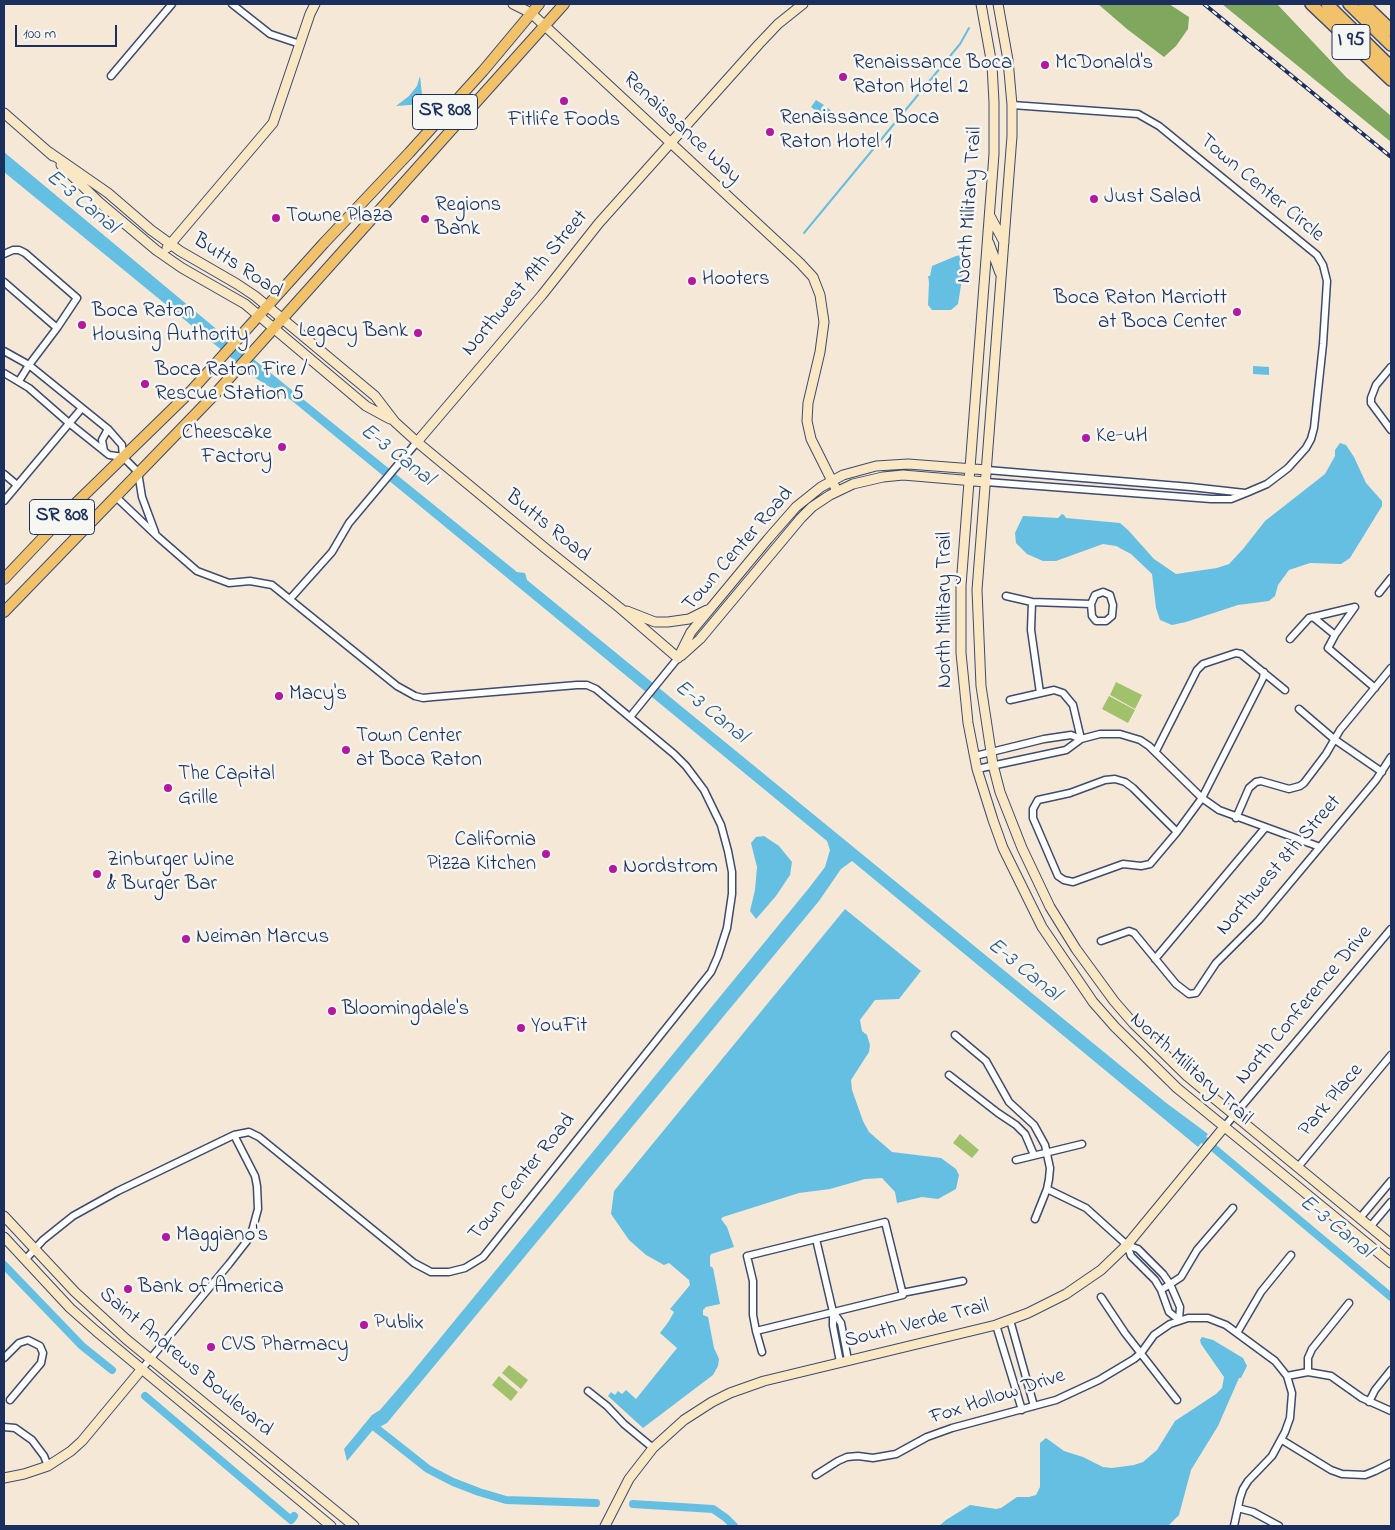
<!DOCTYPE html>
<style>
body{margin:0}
#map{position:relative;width:1395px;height:1530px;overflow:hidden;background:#f5e8d7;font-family:"Indie Flower",sans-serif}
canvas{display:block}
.frame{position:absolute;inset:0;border:5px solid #1b2f5e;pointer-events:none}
.scale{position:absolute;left:15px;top:25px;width:102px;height:22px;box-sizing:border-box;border:2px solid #1b2f5e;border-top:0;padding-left:6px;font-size:15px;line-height:18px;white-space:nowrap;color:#1b2f5e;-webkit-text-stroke:4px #f6f6f2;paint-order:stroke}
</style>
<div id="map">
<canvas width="1395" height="1530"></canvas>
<div class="frame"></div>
<div class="scale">100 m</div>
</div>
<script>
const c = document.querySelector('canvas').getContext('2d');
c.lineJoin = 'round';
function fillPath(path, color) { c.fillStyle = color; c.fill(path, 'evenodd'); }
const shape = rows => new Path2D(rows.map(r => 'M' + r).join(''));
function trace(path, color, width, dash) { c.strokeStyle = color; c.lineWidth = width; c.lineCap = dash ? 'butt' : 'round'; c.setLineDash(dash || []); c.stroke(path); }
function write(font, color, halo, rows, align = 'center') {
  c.font = font + ' "Indie Flower",sans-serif'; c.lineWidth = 5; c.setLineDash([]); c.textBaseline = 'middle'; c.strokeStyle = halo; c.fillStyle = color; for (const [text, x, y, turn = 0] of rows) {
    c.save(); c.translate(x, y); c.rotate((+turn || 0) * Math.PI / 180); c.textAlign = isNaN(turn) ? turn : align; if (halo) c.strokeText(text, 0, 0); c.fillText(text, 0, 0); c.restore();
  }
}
fillPath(shape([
 [1116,682,1142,695,1135,709,1110,695],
 [1109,696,1135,710,1128,723,1102,709],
 [960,1134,979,1150,972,1158,953,1143],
 [509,1365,528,1380,521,1389,502,1373],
 [499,1376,518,1392,511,1401,492,1385]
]), '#a1c16a');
fillPath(shape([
 [1098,4,1169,4,1189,17,1188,29,1176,46,1164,57,1127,29],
 [1222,4,1277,4,1346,77,1391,116,1391,142]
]), '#80a75e');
fillPath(shape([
 [420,76,423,104,396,106,409,96,417,86],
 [816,100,824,105,822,107,826,110,828,108,835,114,829,121,811,107],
 [4,152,220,332,517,572,525,573,527,580,1165,1102,1208,1134,1198,1147,852,861,841,869,819,901,387,1423,372,1431,347,1461,344,1449,372,1415,380,1410,410,1375,809,888,825,867,830,850,827,841,291,400,257,379,4,172],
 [961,255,963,273,958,304,951,310,932,310,928,305,929,282,928,276,930,276,932,266,956,256],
 [1253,366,1269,367,1269,375,1253,374],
 [1340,443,1346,445,1354,457,1366,483,1382,501,1382,506,1350,558,1341,564,1310,563,1289,570,1278,585,1275,596,1269,601,1238,605,1186,622,1172,625,1160,620,1156,608,1152,574,1131,554,1116,546,1103,544,1056,561,1043,561,1027,554,1016,543,1015,533,1023,516,1058,518,1062,514,1064,515,1066,518,1120,523,1128,530,1154,559,1176,574,1217,568,1229,564,1243,549,1265,521,1325,474,1335,456,1335,450],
 [764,836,779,846,792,862,790,875,776,896,756,919,750,911,755,890,757,867,751,843,756,837],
 [845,909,921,971,899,999,875,1000,860,1020,862,1031,867,1035,870,1045,869,1052,851,1080,852,1090,863,1121,869,1132,892,1152,941,1158,956,1169,959,1175,956,1189,938,1199,922,1197,897,1203,895,1192,882,1178,865,1179,830,1189,799,1193,723,1217,721,1219,727,1227,734,1247,711,1254,710,1257,710,1266,713,1268,720,1304,706,1307,703,1310,703,1315,708,1317,714,1348,719,1359,718,1366,713,1375,643,1428,608,1396,611,1392,615,1395,618,1391,622,1394,626,1390,636,1399,677,1348,660,1333,669,1321,674,1312,670,1309,690,1285,689,1280,669,1263,664,1265,646,1255,629,1240,611,1214,614,1191],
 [1202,1337,1213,1340,1243,1358,1247,1366,1241,1378,1239,1378,1218,1426,1191,1470,1179,1515,1169,1525,1167,1526,939,1526,946,1520,970,1505,996,1509,1001,1508,1017,1497,1029,1497,1036,1495,1040,1487,1040,1443,1046,1438,1064,1451,1083,1457,1103,1467,1112,1468,1134,1465,1143,1462,1157,1450,1175,1421,1216,1394,1222,1388,1224,1377,1201,1344,1200,1340]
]), '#65bfe3');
trace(shape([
 [804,233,960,44,969,28]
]), '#65bfe3', 2);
trace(shape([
 [1197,1134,1391,1297],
 [4,1265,82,1346,112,1370],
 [145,1396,291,1520,294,1516],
 [371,1424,428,1469,453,1482,479,1492,506,1500,596,1503],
 [633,1504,713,1509,726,1518,734,1526]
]), '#65bfe3', 8);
const street = shape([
 [232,4,270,34,300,44],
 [111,76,172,4],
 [4,254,13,250,19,250,25,253,77,298,57,328,4,282],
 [4,351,29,365,108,429,122,445,123,457],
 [1391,367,1376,385,1371,398,1371,403,1391,430],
 [4,373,29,388,69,423,109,455,123,457,138,472,142,497,155,532],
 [19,381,29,365,57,328],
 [104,451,102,440,108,429],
 [987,470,1191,487,1245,493],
 [4,474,17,485],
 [986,482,1211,499,1231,499,1246,493,1267,484,1288,468,1306,448,1311,439,1314,428,1323,344,1327,281,1323,265,1317,255,1159,126,1138,114,1012,105],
 [4,501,82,408],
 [1379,593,1391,578],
 [1006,596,1032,602,1091,604,1092,616,1096,621,1106,621,1112,616,1113,605,1110,595,1103,592,1095,595,1091,604],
 [290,599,332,552,349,523,417,442],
 [1032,602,1031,630,1040,693],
 [1313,617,1335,635],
 [1290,639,1309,618,1355,607,1335,635,1328,648,1375,688],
 [1010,700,1054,690,1063,693,1073,705,1081,739],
 [1299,709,1334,739,1382,772],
 [630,717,678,658],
 [1156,751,1197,670,1203,664,1236,653,1241,654,1285,690],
 [975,756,1044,739,1071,735,1081,739],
 [977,769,1066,750,1081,739,1100,734,1120,734,1140,740,1149,746,1202,798,1219,810,1320,847],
 [1236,818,1249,788,1256,782,1261,781,1289,789,1300,786,1304,783,1326,754,1340,730,1391,668],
 [1177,832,1133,788,1125,782,1115,779,1105,780,1070,793,1038,800,1033,809,1033,818,1058,876,1064,880,1073,882,1123,864,1141,866,1150,864,1177,832,1202,798,1263,678,1264,672],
 [1101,941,1129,931,1134,933,1176,984,1189,994,1196,993,1216,963,1259,920,1376,780,1391,757],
 [1155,959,1265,828],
 [955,1035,986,1061,1009,1102,1034,1125,1045,1145,1050,1168,1049,1179,1047,1189,1035,1219],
 [949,1075,998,1113,1016,1125,1025,1134,1034,1155],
 [1225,1126,1391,929],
 [1016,1160,1082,1144],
 [1298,1167,1391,1055],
 [1047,1189,1086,1208,1127,1245,1138,1249,1163,1274,1170,1284,1180,1307,1179,1320],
 [1360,1218,1391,1181],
 [1370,1227,1391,1202],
 [816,1239,833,1312,833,1326,840,1362],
 [1127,1245,1131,1256,1155,1280,1161,1290,1169,1312,1179,1320],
 [25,1260,43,1240,73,1216,118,1191,234,1135,249,1132,259,1137,414,1263,431,1272,449,1272,465,1268,483,1257,711,972,718,956,727,928,732,894,732,872,728,851,721,825,704,790,686,766,674,754,596,689,587,685,577,685,433,697,423,698,415,696,397,686,272,585,250,581,229,583,197,571,158,537,115,496],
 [1161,1290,1181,1277,1197,1250,1233,1208],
 [902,1293,963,1281],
 [1101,1297,1125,1333,1177,1400],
 [834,1313,841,1323,848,1360],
 [1010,1320,1034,1406],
 [996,1325,1022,1410],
 [756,1331,903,1295,885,1222,747,1256,753,1281,753,1315,756,1331,762,1352],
 [1237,1333,1261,1292,1291,1255],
 [4,1358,19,1343,28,1340,40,1346,43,1353,41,1363,10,1400],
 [141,1370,229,1264,247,1241,252,1231,258,1209,257,1186,255,1176,234,1135],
 [1308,1372,1308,1358,1312,1349,1349,1303],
 [1287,1376,1308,1372,1331,1376,1362,1398,1391,1411],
 [588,1391,607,1406,624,1424,653,1448],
 [1369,1402,1375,1390,1391,1370],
 [4,1427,15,1428,32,1440,44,1456,48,1466],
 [1282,1440,1331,1470,1342,1474,1365,1475,1375,1471,1391,1463],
 [816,1475,838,1461,847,1457,858,1456,873,1458,896,1454,927,1437,952,1428,1056,1400,1099,1380,1134,1359,1141,1353,1154,1335,1170,1324,1188,1318,1208,1318,1226,1325,1275,1361,1287,1376,1292,1393,1290,1418,1285,1432,1272,1456,1248,1481,1243,1489,1240,1498,1234,1526],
 [1238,1508,1253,1512,1279,1526]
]);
const secondary = shape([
 [513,4,531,13,800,263,813,277,820,295,824,322,820,352,808,403,807,421,811,439,837,491],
 [981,4,992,65,994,102,994,154,961,586,961,653,968,723,977,769,993,820,1003,848,1042,927,1093,1002,1115,1027,1177,1088,1391,1263],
 [998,4,1008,60,1012,105,1012,136,977,590,981,686,993,765,1000,792,1022,848,1050,907,1076,949,1114,1001,1133,1023,1187,1076,1391,1244],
 [4,113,53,156],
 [49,152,108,193,151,230,180,251,237,284,255,296,375,396,395,422,417,442,545,548,620,608,678,658],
 [61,165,99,202,156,250,182,268,245,304,366,406,390,419],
 [990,216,1004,242],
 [989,243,1000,273],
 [167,248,273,123,310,14,315,4],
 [417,442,542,295,599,223,759,44,778,24,803,4],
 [627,611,655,622,668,622,689,619,707,610],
 [681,656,700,639,801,518,812,507,830,495,853,484,883,477,903,475,986,482],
 [678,658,691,632,768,539,796,507,821,487,843,475,876,466,908,464,987,470],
 [4,1216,75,1292,126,1339,354,1526],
 [4,1237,70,1308,96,1331,331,1526],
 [4,1478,24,1474,48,1466,71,1451,82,1441,141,1370],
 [605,1526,629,1479,653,1448,684,1420,712,1402,730,1393,764,1381,996,1325,1028,1313,1066,1294,1101,1270,1127,1245,1225,1126]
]);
const primary = shape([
 [4,579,75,504,192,390,324,243,409,153,483,71,539,4],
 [4,612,215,394,564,4]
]);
const highway = shape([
 [1311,4,1391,80],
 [1327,4,1391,67],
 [1349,4,1391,45],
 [1364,4,1391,30]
]);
trace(street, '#3c4b70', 9);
trace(secondary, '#3c4b70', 11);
trace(primary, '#3c4b70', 12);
trace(highway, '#3c4b70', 14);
trace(street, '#fff', 6);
trace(secondary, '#fae7c3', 9);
trace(primary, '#f2c26a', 10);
trace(highway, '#f2c26a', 11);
const rail = shape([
 [1204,4,1391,157]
]);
trace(rail, '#1b2f5e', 4);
trace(rail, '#f6f6f2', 2, [5.5]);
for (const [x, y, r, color] of [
 [1045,65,5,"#b5179e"],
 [843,77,5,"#b5179e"],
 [564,101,5,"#b5179e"],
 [770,132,5,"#b5179e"],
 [1094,199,5,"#b5179e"],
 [276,218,5,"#b5179e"],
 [425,219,5,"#b5179e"],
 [692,281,5,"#b5179e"],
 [1237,312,5,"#b5179e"],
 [82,325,5,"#b5179e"],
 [418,333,5,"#b5179e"],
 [145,384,5,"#b5179e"],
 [1086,438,5,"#b5179e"],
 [282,447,5,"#b5179e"],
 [279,696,5,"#b5179e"],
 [346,750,5,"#b5179e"],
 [168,788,5,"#b5179e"],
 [546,854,5,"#b5179e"],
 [613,869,5,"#b5179e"],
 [97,874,5,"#b5179e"],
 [186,939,5,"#b5179e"],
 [332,1011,5,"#b5179e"],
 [521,1028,5,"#b5179e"],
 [166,1237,5,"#b5179e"],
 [128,1289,5,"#b5179e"],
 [364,1325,5,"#b5179e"],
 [211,1347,5,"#b5179e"]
]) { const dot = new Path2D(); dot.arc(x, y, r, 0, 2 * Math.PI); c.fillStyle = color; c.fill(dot); trace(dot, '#f6f6f2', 2); }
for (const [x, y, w] of [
 [1351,42,38],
 [445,112,65],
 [62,517,65]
]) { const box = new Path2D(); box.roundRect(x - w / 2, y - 17.5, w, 35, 4); c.fillStyle = '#f6f6f2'; c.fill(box); trace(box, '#1b2f5e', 1); }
write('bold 20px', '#1b2f5e', null, [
 ["I 95",1351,42],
 ["SR 808",445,112],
 ["SR 808",62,517]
]);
write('21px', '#1b2f5e', '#f6f6f2', [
 ["Renaissance Boca",853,65],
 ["Raton Hotel 2",853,89],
 ["McDonald's",1055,65],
 ["Renaissance Boca",780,120],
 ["Raton Hotel 1",780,144],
 ["Fitlife Foods",564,122,"center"],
 ["Just Salad",1104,199],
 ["Regions",435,207],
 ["Bank",435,231],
 ["Towne Plaza",286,218],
 ["Hooters",702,281],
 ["Boca Raton Marriott",1227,300,"right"],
 ["at Boca Center",1227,324,"right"],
 ["Boca Raton",92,313],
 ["Housing Authority",92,337],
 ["Legacy Bank",408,333,"right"],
 ["Boca Raton Fire /",155,372],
 ["Rescue Station 5",155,396],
 ["Cheescake",272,435,"right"],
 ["Factory",272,459,"right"],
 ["Ke-uH",1096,438],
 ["Macy's",289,696],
 ["Town Center",356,738],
 ["at Boca Raton",356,762],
 ["The Capital",178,776],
 ["Grille",178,800],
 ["California",536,842,"right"],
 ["Pizza Kitchen",536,866,"right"],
 ["Zinburger Wine",107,862],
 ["& Burger Bar",107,886],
 ["Nordstrom",623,869],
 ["Neiman Marcus",196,939],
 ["Bloomingdale's",342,1011],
 ["YouFit",531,1028],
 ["Maggiano's",176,1237],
 ["Bank of America",138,1289],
 ["Publix",374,1325],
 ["CVS Pharmacy",221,1347]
], 'left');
write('21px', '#1b2f5e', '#f6f6f2', [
 ["Renaissance Way",681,129,43],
 ["Town Center Circle",1261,189,40],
 ["North Military Trail",971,205,-86],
 ["Butts Road",237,267,33],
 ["Northwest 19th Street",526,284,-50],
 ["Butts Road",547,527,39],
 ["Town Center Road",739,550,-49],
 ["North Military Trail",947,610,-90],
 ["Northwest 8th Street",1280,866,-49],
 ["North Conference Drive",1305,1006,-50],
 ["North Military Trail",1190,1070,42],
 ["Park Place",1332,1101,-50],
 ["Town Center Road",523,1178,-51],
 ["South Verde Trail",917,1325,-14],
 ["Saint Andrews Boulevard",185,1363,40],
 ["Fox Hollow Drive",998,1398,-18]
]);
write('italic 22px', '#315a86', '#f6f6f2', [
 ["E-3 Canal",81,203,40],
 ["E-3 Canal",396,456,38],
 ["E-3 Canal",710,713,39],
 ["E-3 Canal",1023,971,39],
 ["E-3 Canal",1335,1228,39]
]);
</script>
